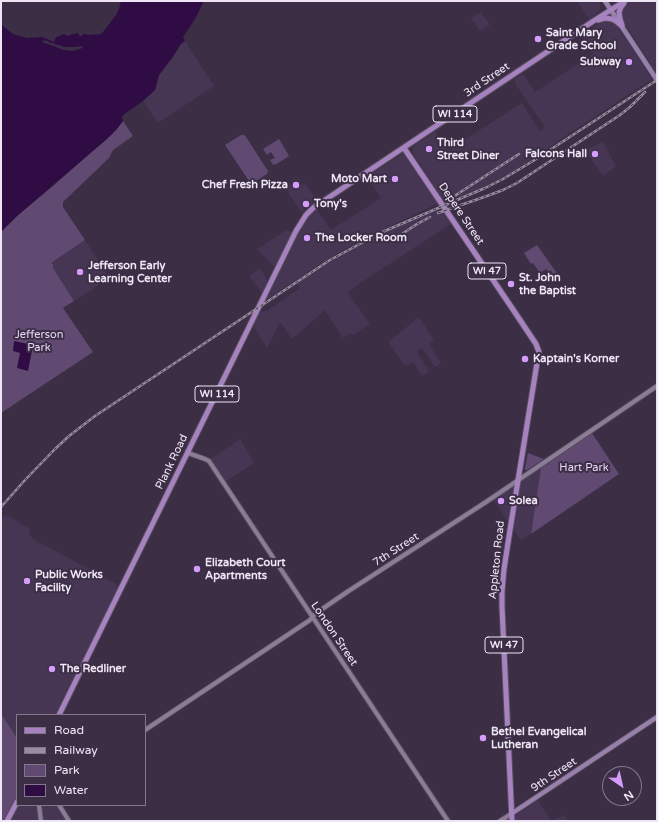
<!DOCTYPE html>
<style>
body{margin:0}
#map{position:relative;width:658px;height:822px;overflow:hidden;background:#3b2e45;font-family:"Varela Round",sans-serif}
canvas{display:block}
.frame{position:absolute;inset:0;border:2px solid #eee6f5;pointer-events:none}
.legend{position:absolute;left:16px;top:714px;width:130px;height:92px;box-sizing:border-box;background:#3b2e45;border:1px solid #83788b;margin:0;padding:5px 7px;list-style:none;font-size:12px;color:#eee6f5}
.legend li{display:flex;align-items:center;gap:8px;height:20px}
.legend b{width:20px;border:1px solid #83788b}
.north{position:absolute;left:602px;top:766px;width:40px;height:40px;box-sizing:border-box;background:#3b2e45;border:1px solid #83788b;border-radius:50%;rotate:146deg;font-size:11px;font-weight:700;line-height:16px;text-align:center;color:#eee6f5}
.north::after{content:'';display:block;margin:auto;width:14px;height:18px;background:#d49cfb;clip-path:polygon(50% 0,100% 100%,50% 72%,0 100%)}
</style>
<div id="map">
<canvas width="658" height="822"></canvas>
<div class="frame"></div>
<ul class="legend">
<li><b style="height:5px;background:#a683bf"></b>Road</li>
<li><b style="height:5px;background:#988da0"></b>Railway</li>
<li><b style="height:11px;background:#614a71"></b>Park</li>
<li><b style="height:11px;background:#300c44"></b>Water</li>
</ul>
<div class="north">N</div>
</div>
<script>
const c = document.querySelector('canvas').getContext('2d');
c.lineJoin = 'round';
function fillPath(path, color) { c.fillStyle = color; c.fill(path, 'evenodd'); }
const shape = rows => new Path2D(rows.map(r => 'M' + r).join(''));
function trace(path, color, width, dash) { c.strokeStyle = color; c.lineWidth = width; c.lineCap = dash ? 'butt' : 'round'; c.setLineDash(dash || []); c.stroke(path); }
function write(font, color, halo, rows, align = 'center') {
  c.font = font + ' "Varela Round",sans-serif'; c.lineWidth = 4; c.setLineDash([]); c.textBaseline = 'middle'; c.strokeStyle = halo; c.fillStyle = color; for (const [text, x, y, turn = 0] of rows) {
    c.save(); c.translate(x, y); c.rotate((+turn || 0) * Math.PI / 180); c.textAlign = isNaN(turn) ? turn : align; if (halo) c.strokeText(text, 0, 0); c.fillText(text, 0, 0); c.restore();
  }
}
fillPath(shape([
 [577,1,598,1,600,4,600,9,598,12,589,19],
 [632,1,657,1,657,74,622,19,621,14,623,7],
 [481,12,490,25,480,31,471,18],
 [605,20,610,21,618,27,652,79,561,139,533,159,512,172,480,189,445,204,413,153,413,148,415,145,435,132,448,150,522,103,540,131,545,127,516,85,515,79,523,74,535,92,593,54,581,35,599,23],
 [185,41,214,86,158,123,143,101,155,90,159,75,172,58,181,44],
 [603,142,616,166,603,176,585,150],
 [402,154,405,155,408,158,439,203,365,238,331,257,266,300,300,228,306,219,317,210,331,230,381,198,367,177],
 [297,180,301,186,305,183,318,201,302,211,299,209,285,187],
 [442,208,451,223,449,225,356,286,348,293,370,324,353,335,351,333,343,338,325,310,292,339,280,322,267,348,253,325,260,312,267,311,300,288,297,283,359,244,389,230],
 [285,231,290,231,292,234,275,268,257,249],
 [85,240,109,277,108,279,74,301,52,268,51,263],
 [260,268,268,281,263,294,249,276],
 [419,317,434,340,429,344,441,363,435,367,422,348,417,352,429,371,422,376,413,362,405,366,389,343,389,341],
 [240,439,254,463,225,482,211,461,211,459],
 [541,468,531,534,523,539,522,540,520,539,494,501,494,498],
 [6,515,30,529,29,532,30,535,33,539,115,583,118,587,118,589,55,715,17,715,17,738,1,714,1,520],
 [538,800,551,821,564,815,568,821,507,821],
 [18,805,55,805,66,821,9,821]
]), '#473653');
fillPath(shape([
 [123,121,133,136,113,150,109,158,63,202,63,207,85,240,51,263,53,265,53,268,74,301,63,308,93,352,1,413,1,232,17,216,53,186,116,130],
 [241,135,244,135,246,137,268,171,267,174,251,184,225,145],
 [279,139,289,156,275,165,274,164,273,165,270,160,275,158,271,152,267,155,263,149],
 [537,245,561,279,555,283,552,273,551,270,549,272,546,269,540,273,533,263,531,264,524,253],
 [592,433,619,474,531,534,541,468],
 [528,453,544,459,527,470,525,470,525,468],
 [1,714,17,738,17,795,6,821,1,821]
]), '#614a71');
fillPath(shape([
 [121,1,204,1,195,19,183,37,185,41,181,44,172,58,159,75,155,90,143,101,123,115,122,118,123,121,116,130,107,139,17,216,1,232,1,23,3,26,13,34,27,38,42,37,54,42,56,37,64,34,68,36,70,35,78,33,80,37,84,34,89,35,101,34,103,32,116,15,119,9],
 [44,40,64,47,76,47,82,46,83,48,73,51,64,50,42,42],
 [14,341,33,345,28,371,17,368,20,353,13,351]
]), '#300c44');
const tertiary = shape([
 [188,453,205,459,209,461,211,464,448,821],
 [145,730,310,620,315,614,347,592,486,502,657,386],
 [39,805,41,821],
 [59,805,69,821],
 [500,821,511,814]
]);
const secondary = shape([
 [605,1,657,80],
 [511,814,657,717]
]);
const primary = shape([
 [598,20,605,18,612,19,616,21,622,26],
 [622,25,620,19,619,12,621,7,624,3],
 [404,148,514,311,536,344,539,352,538,357,510,530,504,569,502,592,502,607,512,821],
 [59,715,296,231,306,215,313,208,595,20,625,1],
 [7,821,17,802]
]);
trace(tertiary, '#574c60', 6);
trace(secondary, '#574c60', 6);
trace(primary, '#574c60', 7);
trace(tertiary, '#8c7d97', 4);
trace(secondary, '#9980ab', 4.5);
trace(primary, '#a683bf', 5);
const rail = shape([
 [453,197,519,154],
 [438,213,487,196,503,190,517,183,620,115,630,107,645,92],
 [402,234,417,224,430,217],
 [1,507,25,480,55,449,69,436,95,416,330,260,380,233,485,188,503,179,533,161,657,80]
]);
trace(rail, '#988da0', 2.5);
trace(rail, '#3b2e45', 1, [3]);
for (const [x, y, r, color] of [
 [538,39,4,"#d49cfb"],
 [629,62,4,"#d49cfb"],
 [429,149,4,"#d49cfb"],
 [595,154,4,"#d49cfb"],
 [395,179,4,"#d49cfb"],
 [296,185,4,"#d49cfb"],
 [306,204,4,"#d49cfb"],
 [307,238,4,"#d49cfb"],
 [80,272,4,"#d49cfb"],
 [511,284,4,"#d49cfb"],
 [525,359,4,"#d49cfb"],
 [501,501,4,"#d49cfb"],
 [197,569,4,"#d49cfb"],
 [27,581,4,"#d49cfb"],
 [52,669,4,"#d49cfb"],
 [483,738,4,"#d49cfb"]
]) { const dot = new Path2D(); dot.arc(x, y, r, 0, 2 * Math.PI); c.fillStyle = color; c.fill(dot); trace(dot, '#3b2e45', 1.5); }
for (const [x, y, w] of [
 [455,114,44],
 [487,271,38],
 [217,394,44],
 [504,645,38]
]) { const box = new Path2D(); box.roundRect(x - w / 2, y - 8, w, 16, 3); c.fillStyle = '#3b2e45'; c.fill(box); trace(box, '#eee6f5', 1); }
write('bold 10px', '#eee6f5', null, [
 ["WI 114",455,114],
 ["WI 47",487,271],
 ["WI 114",217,394],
 ["WI 47",504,645]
]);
write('bold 11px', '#eee6f5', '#3b2e45', [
 ["Saint Mary",546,33],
 ["Grade School",546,46],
 ["Subway",621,62,"right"],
 ["Third",437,143],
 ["Street Diner",437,156],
 ["Falcons Hall",587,154,"right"],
 ["Moto Mart",387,179,"right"],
 ["Chef Fresh Pizza",288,185,"right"],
 ["Tony's",314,204],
 ["The Locker Room",315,238],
 ["Jefferson Early",88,266],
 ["Learning Center",88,279],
 ["St. John",519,278],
 ["the Baptist",519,291],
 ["Kaptain's Korner",533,359],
 ["Solea",509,501],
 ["Elizabeth Court",205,563],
 ["Apartments",205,576],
 ["Public Works",35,575],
 ["Facility",35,588],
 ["The Redliner",60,669],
 ["Bethel Evangelical",491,732],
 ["Lutheran",491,745]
], 'left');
write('11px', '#eee6f5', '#3b2e45', [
 ["3rd Street",487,80,-34],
 ["Depere Street",461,214,56],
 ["Plank Road",172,462,-64],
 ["7th Street",396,550,-33],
 ["Appleton Road",497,560,-84],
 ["London Street",334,634,56],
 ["9th Street",554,775,-34]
]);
write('11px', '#ead6fa', '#3b2e45', [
 ["Jefferson",39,335],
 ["Park",39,348],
 ["Hart Park",584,468]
]);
</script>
